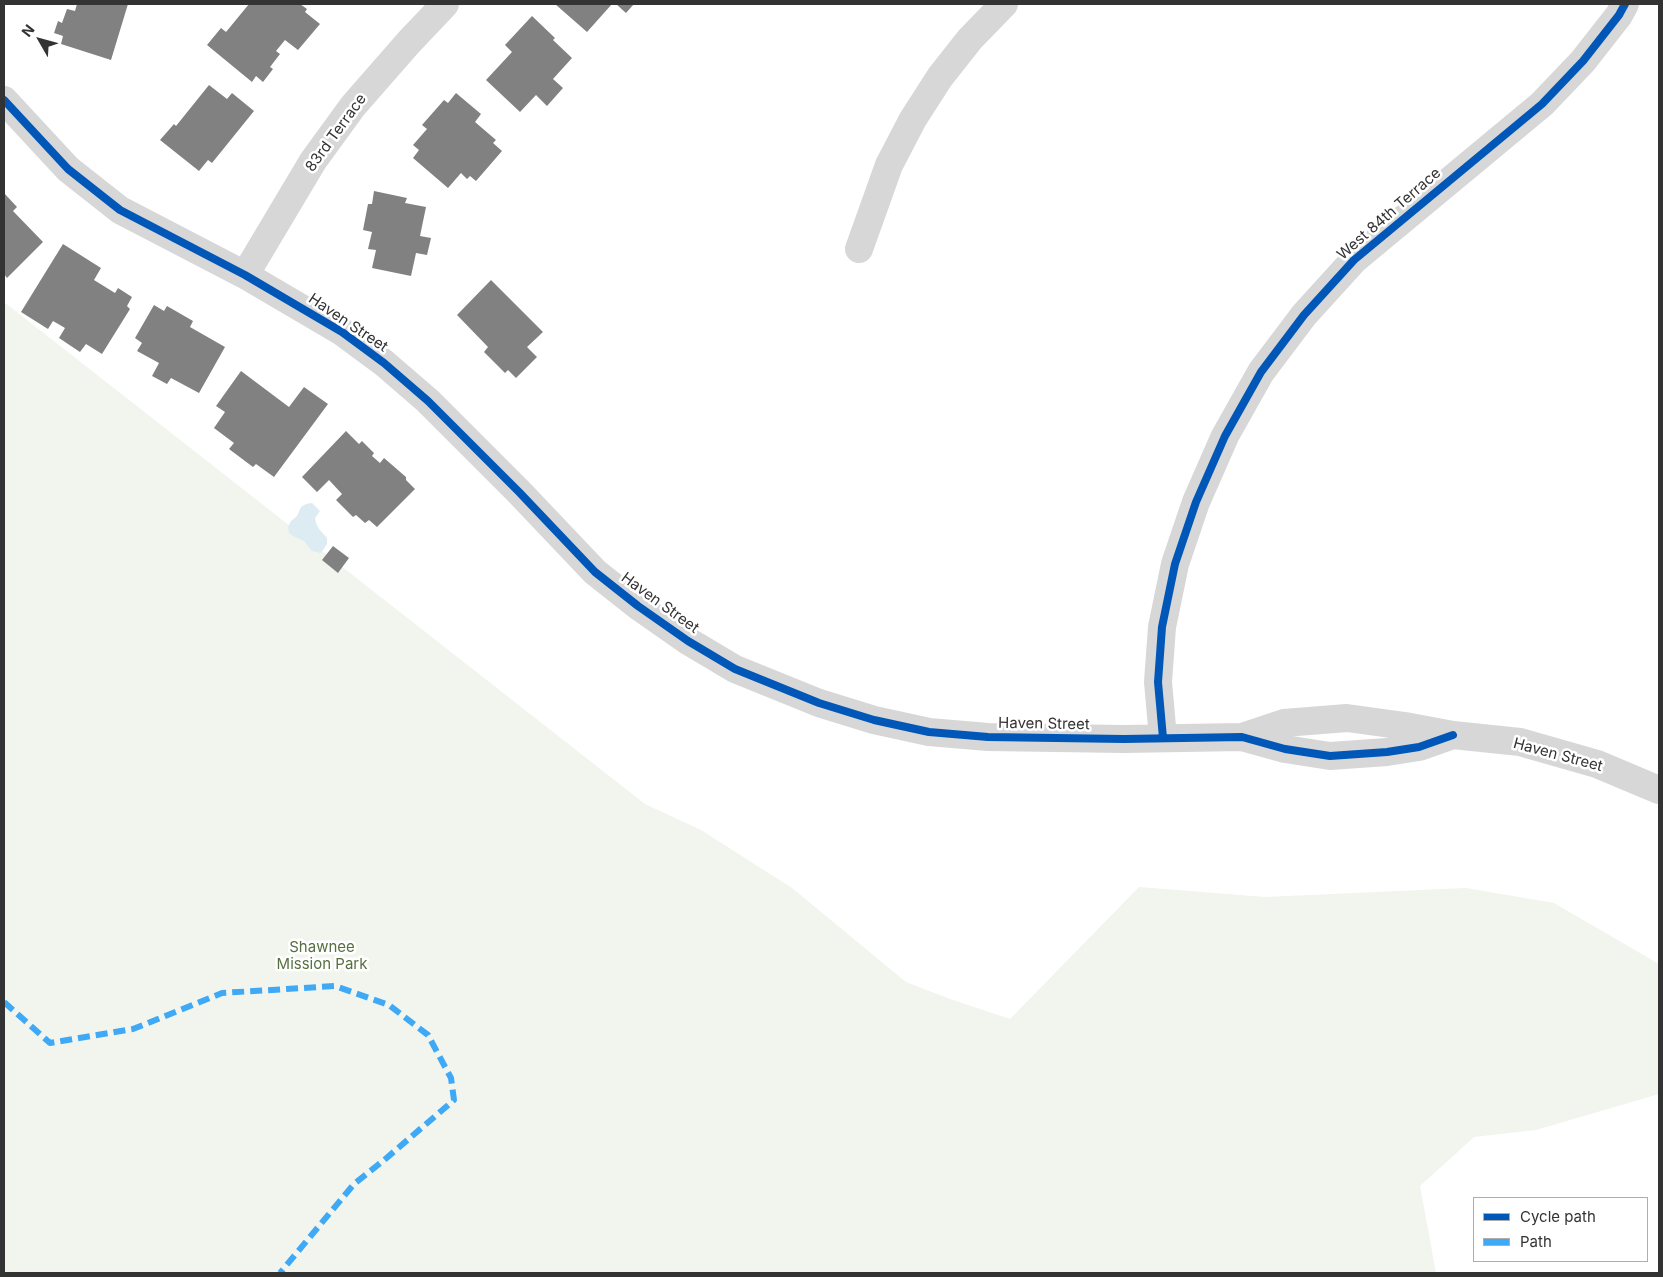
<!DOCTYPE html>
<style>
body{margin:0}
#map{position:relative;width:1663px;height:1277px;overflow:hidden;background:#fff;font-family:Inter,sans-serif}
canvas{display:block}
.frame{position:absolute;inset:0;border:5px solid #333;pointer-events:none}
.legend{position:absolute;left:1473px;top:1197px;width:175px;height:65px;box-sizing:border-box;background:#fff;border:1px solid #adadad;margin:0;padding:6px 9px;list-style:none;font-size:15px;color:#333}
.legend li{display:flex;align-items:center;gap:10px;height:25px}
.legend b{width:25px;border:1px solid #adadad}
.north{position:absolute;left:15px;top:15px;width:50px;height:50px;-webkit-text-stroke:4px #fff;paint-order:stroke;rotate:308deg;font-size:14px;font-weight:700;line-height:20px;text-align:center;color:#333}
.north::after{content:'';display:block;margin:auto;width:18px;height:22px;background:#333;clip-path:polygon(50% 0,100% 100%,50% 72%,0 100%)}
</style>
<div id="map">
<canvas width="1663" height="1277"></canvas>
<div class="frame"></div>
<ul class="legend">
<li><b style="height:6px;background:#0057b8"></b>Cycle path</li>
<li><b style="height:6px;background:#3fa9f5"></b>Path</li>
</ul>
<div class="north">N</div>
</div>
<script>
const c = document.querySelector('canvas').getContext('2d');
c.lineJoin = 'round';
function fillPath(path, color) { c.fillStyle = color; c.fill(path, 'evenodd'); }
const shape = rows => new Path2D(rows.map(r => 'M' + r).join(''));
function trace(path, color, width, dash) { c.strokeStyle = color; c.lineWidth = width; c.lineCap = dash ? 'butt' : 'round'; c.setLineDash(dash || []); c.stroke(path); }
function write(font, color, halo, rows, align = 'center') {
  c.font = font + ' Inter,sans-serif'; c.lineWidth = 5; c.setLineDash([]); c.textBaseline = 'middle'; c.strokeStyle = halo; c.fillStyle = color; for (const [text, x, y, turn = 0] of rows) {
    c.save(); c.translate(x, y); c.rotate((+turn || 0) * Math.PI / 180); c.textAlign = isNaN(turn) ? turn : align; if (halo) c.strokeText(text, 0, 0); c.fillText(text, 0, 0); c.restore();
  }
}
fillPath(shape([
 [4,302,645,804,701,830,792,888,906,982,950,999,1010,1019,1139,887,1265,897,1466,888,1554,903,1659,964,1659,1094,1536,1130,1474,1137,1420,1186,1436,1273,4,1273]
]), '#f1f5ed');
fillPath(shape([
 [312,503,320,511,315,518,316,523,319,529,327,538,327,544,321,553,312,551,304,541,293,536,289,533,288,527,291,521,297,516,301,507,306,504]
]), '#ddebf3');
fillPath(shape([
 [77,4,128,4,111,60,61,44,63,36,54,33,58,21,62,23,67,9,75,11],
 [249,4,300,4,307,9,305,12,320,24,298,50,285,40,276,51,280,54,270,67,273,69,263,82,256,76,252,82,207,45,221,28,226,32],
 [555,4,612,4,587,32],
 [616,4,634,4,626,13],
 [532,16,555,38,553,40,572,58,553,79,563,88,547,106,536,95,520,112,486,80,512,52,505,45],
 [209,85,227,99,232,93,254,111,212,163,208,160,199,171,160,140,174,124,176,126],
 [456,93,481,114,475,122,496,140,493,143,502,151,476,181,470,176,467,179,461,173,448,188,413,158,419,150,413,145,427,129,422,125,444,100,448,103],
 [374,191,407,198,405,203,426,207,420,236,431,238,427,255,416,253,411,276,372,268,376,250,368,249,372,232,363,230,368,204,372,204],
 [4,193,17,207,13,211,43,242,7,278,4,274],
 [63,244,101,268,94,280,115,293,118,288,132,297,127,306,130,309,102,354,86,344,80,352,59,338,65,328,53,321,48,329,21,312],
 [491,280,543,332,527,347,537,357,516,378,508,370,505,373,484,352,488,347,457,315],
 [154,305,164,311,167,306,193,321,190,327,225,347,199,393,171,378,167,384,152,376,159,363,137,351,142,343,135,338],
 [241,371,289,407,304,387,328,404,274,477,256,464,253,467,229,449,234,443,214,428,225,412,216,406],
 [346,431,359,444,362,441,374,453,372,456,380,463,384,458,406,477,406,480,415,489,377,527,369,520,365,523,356,515,353,517,336,500,342,494,329,480,317,492,302,477],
 [333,546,349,558,338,573,322,560]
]), '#818181');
trace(shape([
 [4,100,68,169,120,210,245,275,342,332,384,363,428,401,519,492,595,572,638,606,688,641,735,669,819,703,874,720,929,732,988,737,1124,739,1242,737,1285,749,1330,756,1387,752,1419,747,1453,735],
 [859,249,889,165,913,119,940,77,970,39,1004,4],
 [245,275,313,161,353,106,409,42,445,4],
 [1242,737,1284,723,1347,718,1405,726,1453,735,1520,742,1597,764,1659,790],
 [1163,738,1158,682,1162,627,1175,564,1196,502,1225,436,1261,372,1304,315,1354,260,1542,104,1583,61,1619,15,1625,4]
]), '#d7d7d7', 28);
trace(shape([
 [4,1002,50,1043,133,1029,222,993,335,986,389,1005,428,1035,451,1078,454,1100,383,1161,354,1184,280,1273]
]), '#3fa9f5', 6, [12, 6]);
trace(shape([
 [4,100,68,169,120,210,245,275,342,332,384,363,428,401,519,492,595,572,638,606,688,641,735,669,819,703,874,720,929,732,988,737,1124,739,1242,737,1285,749,1330,756,1387,752,1419,747,1453,735],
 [1163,738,1158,682,1162,627,1175,564,1196,502,1225,436,1261,372,1304,315,1354,260,1542,104,1583,61,1619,15,1625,4]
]), '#0057b8', 8);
write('15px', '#333', '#fff', [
 ["83rd Terrace",336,133,-54],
 ["West 84th Terrace",1389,214,-41],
 ["Haven Street",348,323,34],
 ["Haven Street",660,603,36],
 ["Haven Street",1044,724,1],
 ["Haven Street",1558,755,15]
]);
write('15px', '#56703f', '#fff', [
 ["Shawnee",322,947],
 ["Mission Park",322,964]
]);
</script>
